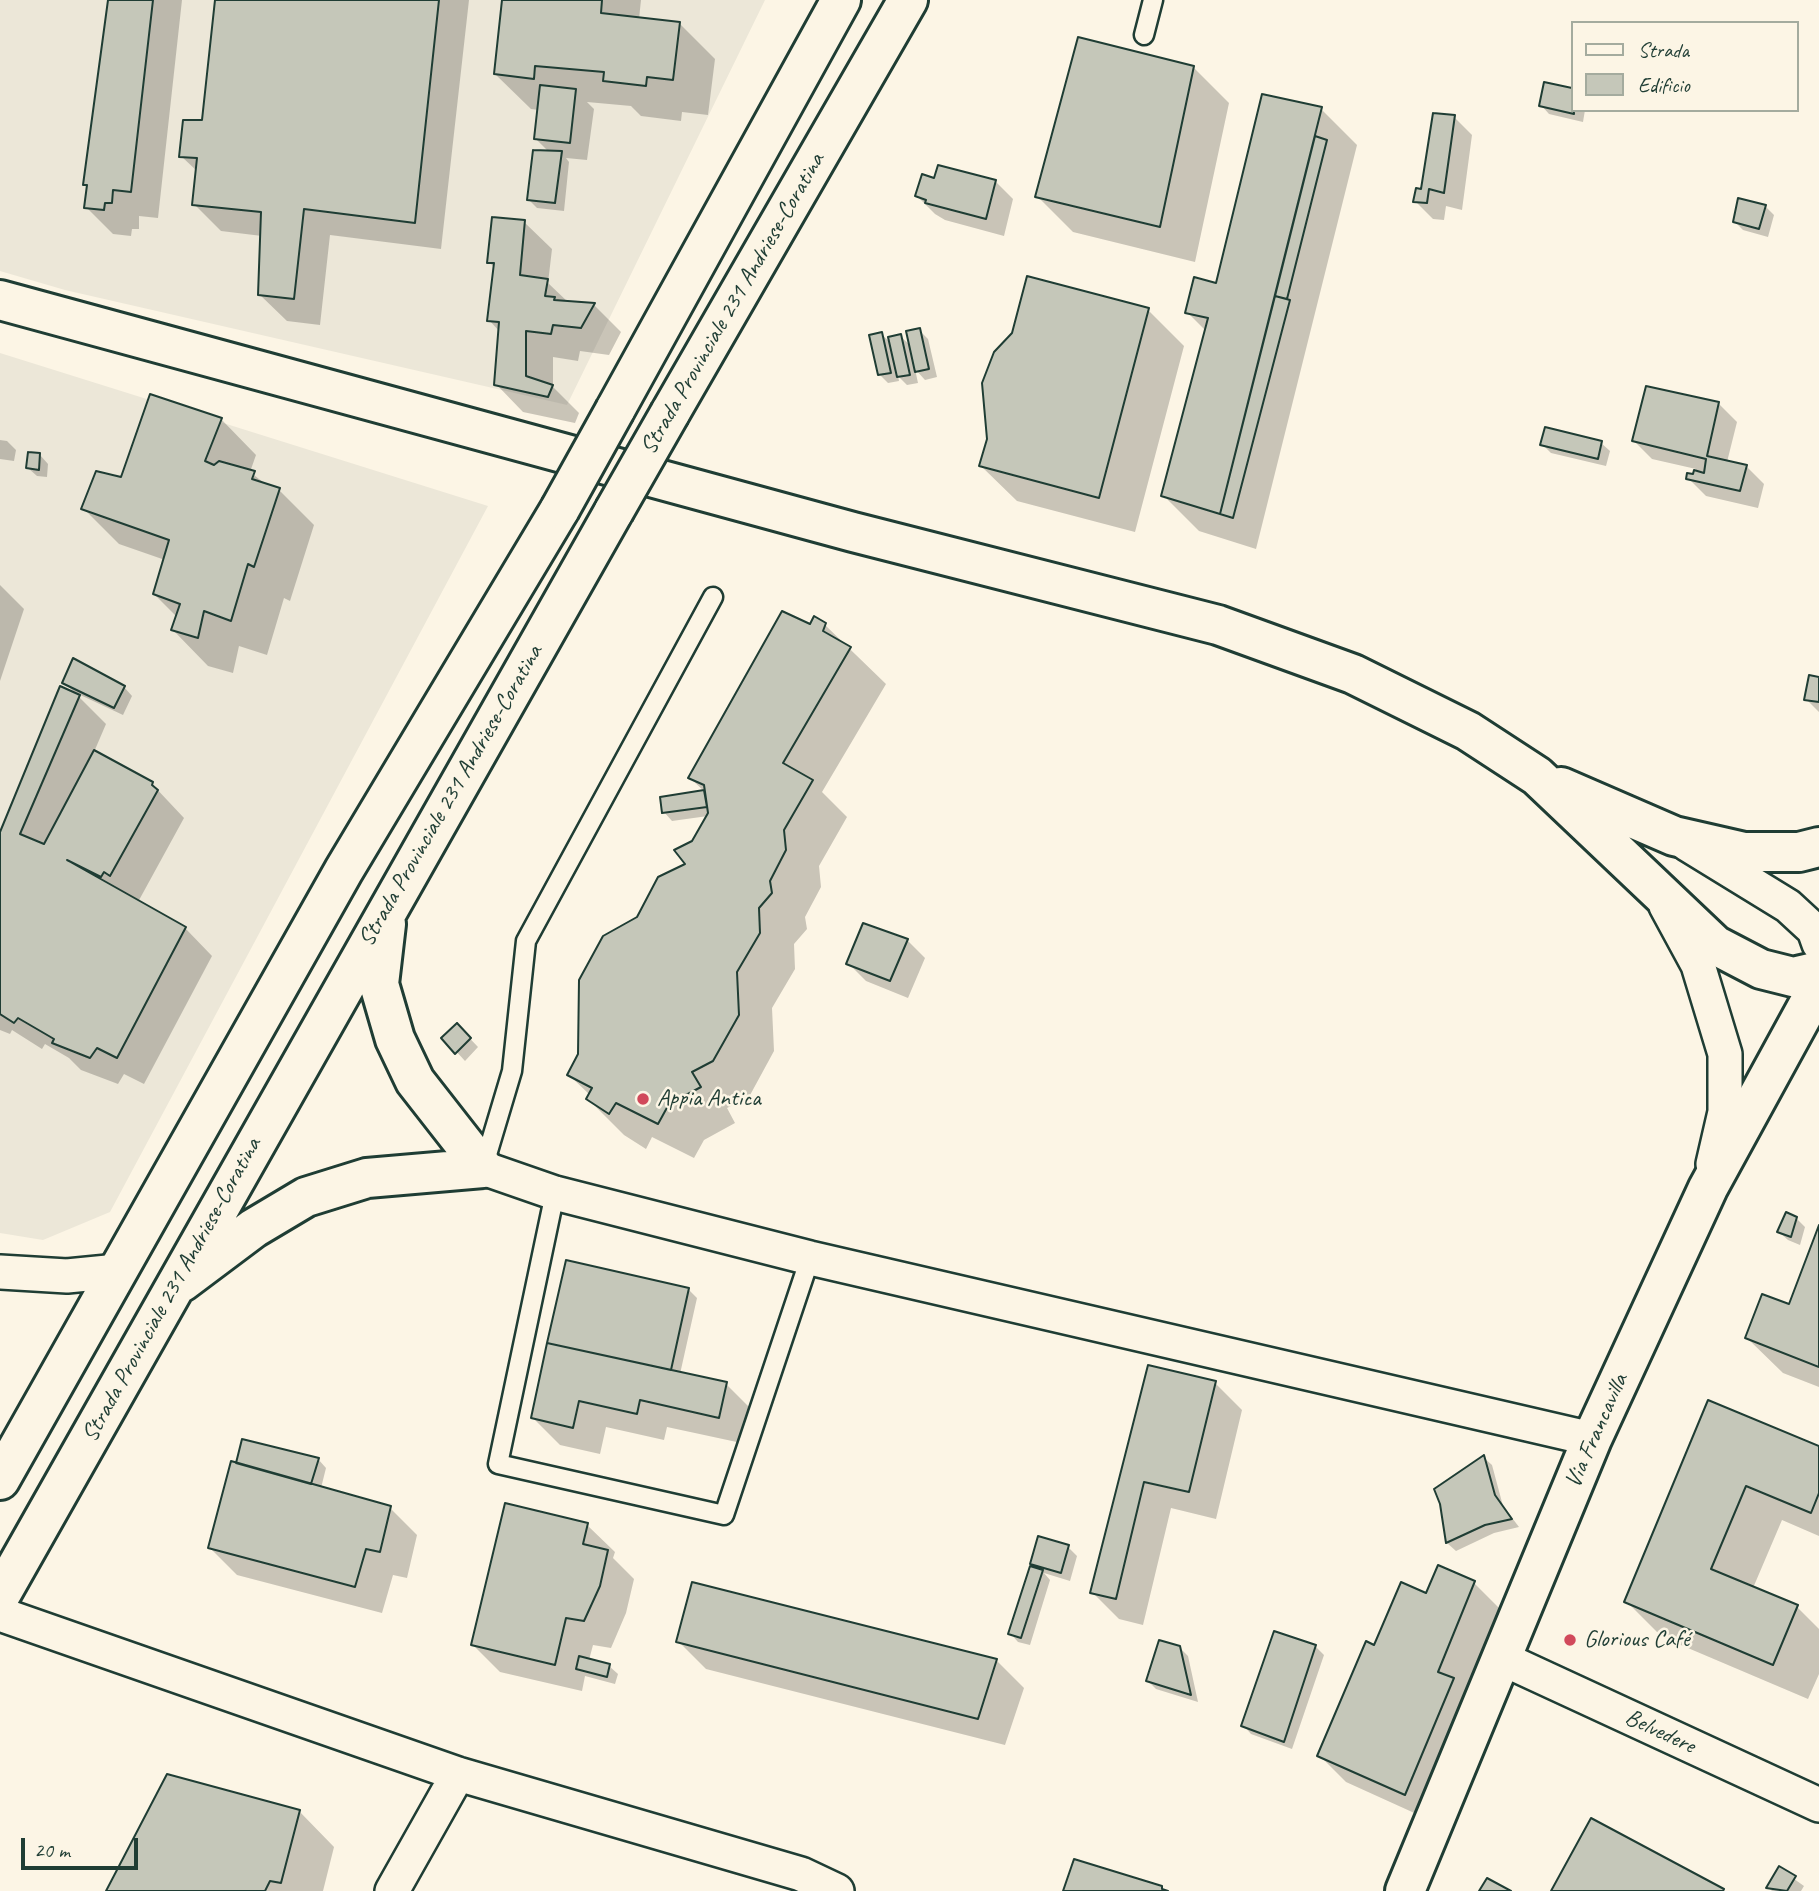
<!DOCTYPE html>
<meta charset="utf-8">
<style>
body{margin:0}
#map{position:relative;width:1819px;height:1891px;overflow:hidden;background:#fcf5e5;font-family:Caveat,sans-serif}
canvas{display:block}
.legend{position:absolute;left:1571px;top:21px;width:228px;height:91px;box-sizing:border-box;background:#fcf5e5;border:2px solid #a4ab9e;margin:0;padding:9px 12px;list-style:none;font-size:21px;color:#1f3d34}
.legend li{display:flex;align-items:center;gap:14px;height:35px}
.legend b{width:35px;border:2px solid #a4ab9e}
.scale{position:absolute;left:21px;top:1838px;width:117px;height:32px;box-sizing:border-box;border:4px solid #1f3d34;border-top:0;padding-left:9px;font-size:21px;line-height:24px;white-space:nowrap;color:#1f3d34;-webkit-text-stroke:5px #fcf5e5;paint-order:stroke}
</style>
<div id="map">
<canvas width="1819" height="1891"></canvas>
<ul class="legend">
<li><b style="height:9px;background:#fcf5e5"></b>Strada</li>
<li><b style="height:19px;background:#c5c7b9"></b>Edificio</li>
</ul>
<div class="scale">20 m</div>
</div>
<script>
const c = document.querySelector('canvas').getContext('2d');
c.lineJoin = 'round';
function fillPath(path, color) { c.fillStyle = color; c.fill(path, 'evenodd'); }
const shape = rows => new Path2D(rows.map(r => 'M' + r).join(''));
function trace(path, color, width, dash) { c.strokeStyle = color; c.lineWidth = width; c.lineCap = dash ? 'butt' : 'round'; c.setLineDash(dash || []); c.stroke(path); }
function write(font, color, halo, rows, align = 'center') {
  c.font = font + ' Caveat,sans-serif'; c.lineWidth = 5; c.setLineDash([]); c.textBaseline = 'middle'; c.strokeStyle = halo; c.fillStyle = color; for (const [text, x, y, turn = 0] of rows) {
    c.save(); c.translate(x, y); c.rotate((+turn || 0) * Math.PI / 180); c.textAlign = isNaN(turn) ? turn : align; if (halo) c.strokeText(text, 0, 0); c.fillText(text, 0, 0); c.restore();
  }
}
fillPath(shape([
 [0,0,765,0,567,405,65,290,0,271],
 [0,353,488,506,110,1212,43,1240,0,1233]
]), '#ece7d8');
fillPath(shape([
 [110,0,182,0,158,218,139,216,139,229,132,229,131,236,113,234,86,207,88,187,85,184],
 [217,0,469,0,441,249,330,235,320,325,287,321,259,294,262,236,221,231,194,204,198,172,181,156,204,122],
 [503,0,641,0,639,19,679,23,715,59,708,115,682,112,681,121,641,116,631,106,587,102,594,109,587,160,566,158,569,162,564,211,537,208,529,200,549,152,536,139,539,110,531,109,495,74],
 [1194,68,1229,103,1195,262,1073,232,1037,196],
 [1545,84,1572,90,1572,110,1585,110,1583,122,1549,114,1541,105],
 [1321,109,1357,145,1256,549,1199,531,1163,495,1206,331,1187,312,1217,285],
 [1454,117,1472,135,1462,210,1446,206,1444,220,1433,219,1415,201,1423,191],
 [935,181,995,181,1013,199,1004,236,945,220,935,214,917,196],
 [1765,206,1774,215,1768,237,1743,230,1735,222],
 [524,222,552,249,548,283,569,303,594,305,621,332,609,355,580,351,578,361,553,357,553,387,579,413,575,423,523,412,496,384,500,332,489,320,495,268,489,262],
 [1148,310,1184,346,1135,532,1017,501,981,466,989,440,983,405,988,369],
 [919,330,928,339,937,377,925,380,915,369,918,383,907,385,898,376,899,381,888,383,880,375,881,334,891,343,900,336,911,346],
 [1719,404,1737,422,1727,462,1746,466,1764,484,1758,508,1706,496,1688,478,1694,476,1696,469,1652,459,1634,441],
 [221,419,256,455,250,472,268,486,279,490,314,525,290,601,284,598,267,655,239,646,233,673,208,666,173,630,177,617,154,594,165,560,119,544,83,508,122,479],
 [0,440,7,441,16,450,14,461,0,459],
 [1601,443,1610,451,1606,466,1551,453,1542,444],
 [40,455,48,464,47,477,37,476,28,468],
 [0,585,24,609,0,681],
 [825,625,886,684,822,792,847,817,819,866,821,887,805,917,807,929,794,944,795,969,772,1008,774,1051,749,1097,727,1108,735,1123,704,1140,694,1158,652,1137,646,1149,624,1135,588,1099,590,1095,569,1075,638,919,687,865,694,842,708,816,672,821,664,812,662,798,705,792,690,778,810,626],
 [1819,679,1819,712,1806,699],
 [64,682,124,687,132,696,123,715,74,692,106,724,94,752,152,784,184,818,138,902,185,928,212,956,144,1084,124,1074,118,1084,81,1070,69,1058,45,1044,42,1049,12,1030,10,1034,0,1030,0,837,77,695],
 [864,925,907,940,925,958,908,998,866,981,848,963],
 [457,1025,478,1047,465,1061,444,1038],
 [1796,1218,1805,1227,1800,1245,1788,1240,1779,1232],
 [1819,1229,1819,1387,1783,1373,1747,1338,1790,1307],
 [688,1289,697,1298,680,1374,726,1384,753,1411,746,1444,667,1427,664,1440,606,1427,600,1454,560,1445,533,1418],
 [1149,1367,1215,1383,1242,1410,1216,1519,1171,1508,1143,1625,1119,1619,1092,1592],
 [1709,1402,1819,1448,1819,1536,1782,1520,1753,1588,1797,1607,1819,1629,1819,1674,1808,1699,1662,1637,1626,1601],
 [1483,1457,1492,1465,1503,1506,1519,1527,1494,1533,1456,1551,1447,1543,1441,1503],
 [318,1459,326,1468,321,1488,390,1508,417,1535,407,1578,393,1575,382,1613,237,1575,210,1548],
 [587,1525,615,1552,613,1558,634,1579,626,1613,611,1648,593,1645,589,1660,609,1666,618,1674,615,1684,585,1676,582,1691,500,1672,473,1645],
 [1068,1547,1077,1556,1070,1581,1044,1573,1050,1580,1030,1645,1018,1642,1010,1633,1039,1570,1032,1564],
 [1474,1583,1501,1610,1432,1821,1346,1782,1319,1755,1375,1648,1427,1595],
 [678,1641,996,1660,1024,1688,1005,1745,706,1669],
 [1315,1646,1324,1655,1292,1749,1251,1734,1243,1725],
 [1179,1647,1188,1656,1198,1702,1156,1689,1148,1681],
 [299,1811,334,1847,323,1891,108,1891],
 [1780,1869,1804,1886,1801,1891,1772,1891,1769,1888]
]), '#0003');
const building = shape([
 [108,0,153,0,131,192,113,190,112,203,105,203,104,210,84,208,87,185,83,185,108,0],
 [215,0,439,0,415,223,304,209,294,299,258,295,261,212,192,205,197,158,179,157,183,120,202,120,215,0],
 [502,0,602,0,601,13,680,22,673,80,647,77,646,86,603,81,604,72,535,66,534,79,494,74,502,0],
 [1078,37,1194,66,1160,227,1035,197,1078,37],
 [1544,82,1572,88,1574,114,1539,106,1544,82],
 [540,85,576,89,570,143,534,139,540,85],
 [1262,94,1322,107,1220,514,1161,496,1208,318,1185,313,1194,277,1216,283,1262,94],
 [1433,113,1455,115,1444,193,1429,189,1427,203,1413,202,1416,188,1421,189,1433,113],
 [1315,136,1327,140,1287,299,1275,296,1315,136],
 [533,150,562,151,555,203,527,200,533,150],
 [938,165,996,180,986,219,925,203,926,200,915,196,922,174,934,178,938,165],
 [1738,198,1766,205,1759,229,1733,222,1738,198],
 [492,217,525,220,520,275,548,279,545,296,555,297,554,300,595,303,581,328,553,325,551,334,526,331,526,376,553,385,548,397,494,385,499,322,487,321,494,263,487,263,492,217],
 [1027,276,1149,308,1099,498,979,466,987,439,982,383,994,352,1012,333,1027,276],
 [1275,296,1290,300,1233,518,1220,514,1275,296],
 [920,328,929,369,915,372,906,331,920,328],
 [882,332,891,373,878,375,869,335,882,332],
 [901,334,910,375,897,377,888,337,901,334],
 [1646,386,1719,402,1707,456,1747,465,1740,491,1686,479,1687,473,1693,474,1694,470,1704,473,1706,459,1632,441,1646,386],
 [150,394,222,418,205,461,214,465,219,461,255,471,252,479,280,488,254,567,248,564,231,621,204,611,198,638,171,630,180,604,153,594,169,540,81,509,96,471,121,477,150,394],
 [1545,427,1602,441,1598,459,1540,445,1545,427],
 [28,452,40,453,39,470,26,468,28,452],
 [782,611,810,624,814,616,826,623,823,631,851,647,783,763,813,780,784,830,786,850,770,881,772,893,759,908,760,933,737,972,739,1015,713,1061,692,1072,701,1087,669,1104,658,1124,616,1103,609,1114,586,1099,592,1088,567,1075,578,1054,579,980,603,936,637,917,658,877,685,864,674,850,692,841,708,813,704,785,688,778,782,611],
 [73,658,125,686,114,708,62,683,73,658],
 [1809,675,1819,677,1819,702,1804,700,1809,675],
 [60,686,80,695,20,834,44,844,94,750,153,782,152,785,158,790,110,876,104,872,101,877,67,860,186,927,117,1058,97,1048,90,1058,52,1043,54,1039,18,1018,14,1023,0,1014,0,832,60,686],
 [704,790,707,807,662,813,660,797,704,790],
 [863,923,908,939,890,981,846,964,863,923],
 [457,1023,471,1038,455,1054,441,1038,457,1023],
 [1786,1212,1797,1217,1791,1237,1777,1232,1786,1212],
 [1819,1225,1819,1367,1745,1338,1762,1294,1789,1304,1819,1225],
 [566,1260,689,1288,671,1370,547,1343,566,1260],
 [547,1343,727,1382,719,1418,640,1400,637,1414,579,1401,573,1428,531,1418,547,1343],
 [1148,1365,1216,1381,1189,1492,1144,1482,1116,1599,1090,1593,1148,1365],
 [1708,1400,1819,1446,1819,1493,1811,1513,1746,1486,1711,1569,1798,1605,1773,1665,1624,1602,1708,1400],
 [242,1439,319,1458,311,1484,236,1463,242,1439],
 [1484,1455,1495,1495,1512,1519,1485,1525,1446,1543,1440,1504,1434,1489,1484,1455],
 [231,1461,391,1506,380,1552,366,1549,355,1587,208,1548,231,1461],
 [505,1503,588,1523,583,1544,608,1550,600,1586,584,1621,566,1618,555,1665,471,1645,505,1503],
 [1038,1536,1069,1545,1061,1573,1030,1564,1038,1536],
 [1438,1565,1475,1581,1438,1672,1454,1678,1405,1795,1317,1756,1366,1641,1374,1645,1401,1582,1426,1593,1438,1565],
 [1030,1566,1043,1570,1021,1638,1008,1634,1030,1566],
 [692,1582,997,1659,978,1719,676,1642,692,1582],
 [1274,1631,1316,1645,1284,1742,1241,1726,1274,1631],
 [1159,1640,1180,1646,1191,1695,1146,1681,1159,1640],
 [579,1656,610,1664,607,1677,576,1669,579,1656],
 [167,1774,300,1810,281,1883,270,1881,265,1891,106,1891,167,1774],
 [1591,1818,1724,1889,1723,1891,1551,1891,1591,1818],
 [1074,1859,1162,1886,1162,1889,1168,1891,1063,1891,1074,1859],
 [1779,1866,1796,1876,1787,1891,1766,1888,1779,1866],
 [1487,1878,1511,1891,1479,1891,1487,1878]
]);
fillPath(building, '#c5c7b9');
trace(building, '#1f3d34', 2);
const service = shape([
 [1144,35,1153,0],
 [483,1168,512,1071,526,941,713,597],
 [555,1193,498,1464,724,1515,810,1258]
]);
const minor = shape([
 [1687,844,1788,906,1814,930,1819,944],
 [1666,906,1698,965,1725,1054,1725,1112,1713,1164],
 [483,1168,555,1193,810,1258,1592,1439],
 [0,1272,67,1276,118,1271],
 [0,1614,458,1774,801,1874,837,1891],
 [1501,1658,1819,1805],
 [392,1891,458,1774]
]);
const tertiary = shape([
 [1405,1891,1592,1439,1708,1188,1819,985]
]);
const secondary = shape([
 [0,300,853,532,1218,625,1353,674,1468,731,1537,776,1715,945,1761,969,1793,977,1819,971],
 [1561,787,1674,836,1744,852,1799,852,1819,847]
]);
const trunk = shape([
 [615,410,841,0],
 [670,413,908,0],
 [386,924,379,984,395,1039,415,1081,483,1168],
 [182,1282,254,1228,306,1197,367,1178,483,1168],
 [0,1480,344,870,560,509],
 [0,1596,614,511]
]);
trace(service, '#1f3d34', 23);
trace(minor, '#1f3d34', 38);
trace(tertiary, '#1f3d34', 44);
trace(secondary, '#1f3d34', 44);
trace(trunk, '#1f3d34', 44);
trace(service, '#fcf5e5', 18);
trace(minor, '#fcf5e5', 33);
trace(tertiary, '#fcf5e5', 38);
trace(secondary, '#fcf5e5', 38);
trace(trunk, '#fcf5e5', 38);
const trunkBridge = shape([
 [560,509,615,410],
 [614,511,670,413]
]);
trace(trunkBridge, '#1f3d34', 44, []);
trace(trunkBridge, '#fcf5e5', 38);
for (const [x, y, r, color] of [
 [643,1099,7,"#d1495b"],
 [1570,1640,7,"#d1495b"]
]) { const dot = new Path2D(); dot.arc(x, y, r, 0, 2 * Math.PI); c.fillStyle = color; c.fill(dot); trace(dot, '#fcf5e5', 2.5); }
write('24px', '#1f3d34', '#fcf5e5', [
 ["Strada Provinciale 231 Andriese-Coratina",733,304,-60],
 ["Strada Provinciale 231 Andriese-Coratina",451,796,-60],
 ["Strada Provinciale 231 Andriese-Coratina",172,1290,-61],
 ["Via Francavilla",1597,1431,-66],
 ["Belvedere",1660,1732,25]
]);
write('24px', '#1f3d34', '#fcf5e5', [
 ["Appia Antica",657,1099],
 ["Glorious Café",1584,1640]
], 'left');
</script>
